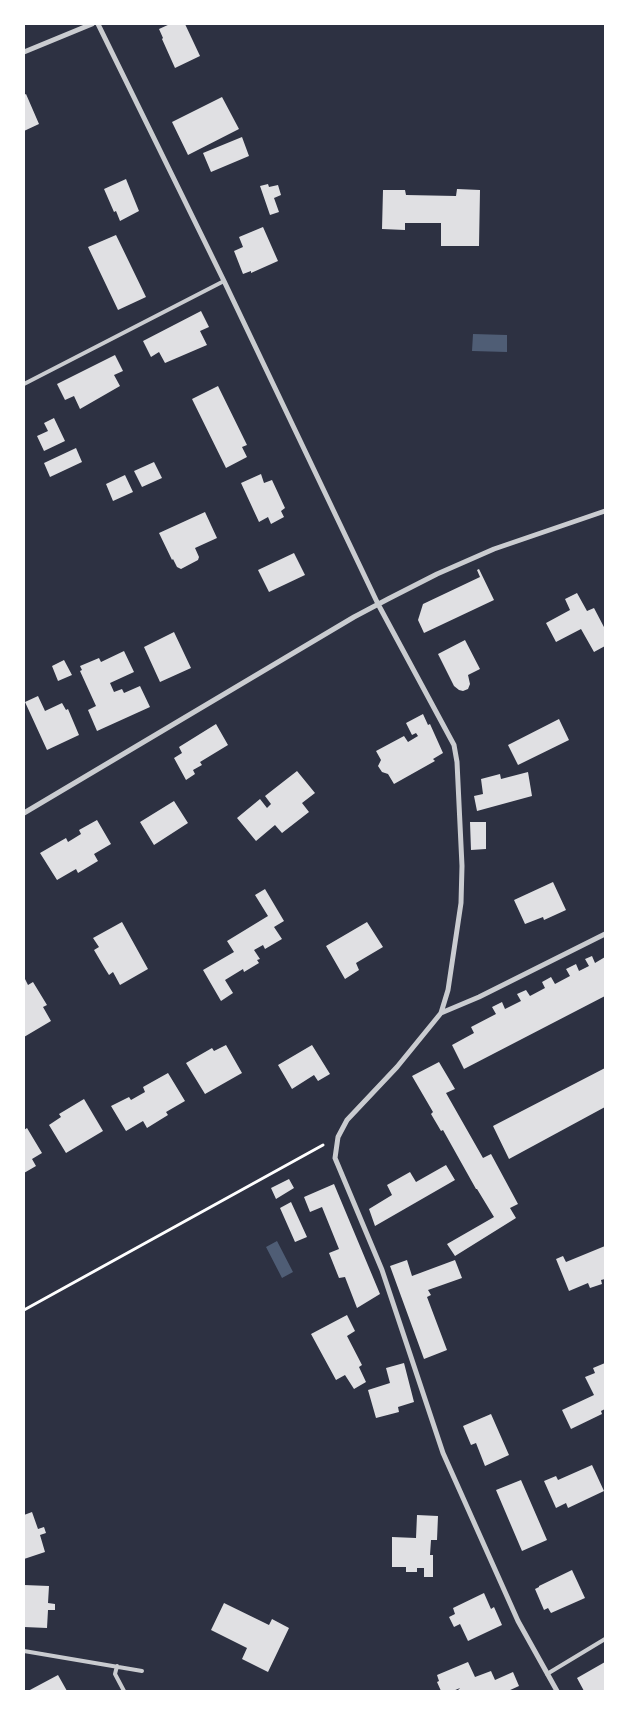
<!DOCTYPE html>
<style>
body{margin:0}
#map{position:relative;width:629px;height:1715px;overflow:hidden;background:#2d3142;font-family:Arial,sans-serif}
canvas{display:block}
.frame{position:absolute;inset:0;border:25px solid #fff;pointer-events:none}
</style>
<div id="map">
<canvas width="629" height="1715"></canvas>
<div class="frame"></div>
</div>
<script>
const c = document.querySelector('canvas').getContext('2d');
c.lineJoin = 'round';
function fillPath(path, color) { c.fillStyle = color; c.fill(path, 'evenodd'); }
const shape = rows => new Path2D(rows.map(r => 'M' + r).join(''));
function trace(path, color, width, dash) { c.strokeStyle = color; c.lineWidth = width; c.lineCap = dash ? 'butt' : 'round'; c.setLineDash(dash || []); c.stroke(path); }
fillPath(shape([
 [473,334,507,335,507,352,472,351],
 [277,1241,293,1272,282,1278,266,1247]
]), '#4f5d75');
fillPath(shape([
 [170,24,185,24,200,56,175,68,162,39,163,38,159,29],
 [26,94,39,124,24,131,24,95],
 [222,97,239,129,188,155,172,122],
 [242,137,249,156,211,172,203,153],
 [126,179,139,211,120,221,116,211,114,212,104,189],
 [268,184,269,187,278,185,281,195,274,198,279,212,270,215,260,186],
 [457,189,480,190,479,246,441,246,441,223,405,223,405,230,382,229,383,190,405,190,406,195,456,196],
 [263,227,278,261,251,273,251,271,243,274,234,251,243,247,239,237],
 [116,235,146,297,118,310,88,247],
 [201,311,209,327,200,331,207,345,165,363,159,352,151,357,143,341],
 [115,355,123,371,114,375,120,386,80,409,74,396,65,400,57,384],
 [218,386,247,445,242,447,247,457,226,468,192,399],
 [54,418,65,441,44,451,37,436,48,431,44,423],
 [76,448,82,462,50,477,44,463],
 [154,462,162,478,142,487,134,471],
 [261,474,264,483,272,480,285,508,281,511,284,517,271,524,268,517,259,522,241,483],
 [125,475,133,492,113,501,106,484],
 [205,512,217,538,195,548,199,557,198,560,181,569,177,567,173,559,172,560,159,533],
 [294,553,305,575,269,592,258,570],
 [479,569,494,600,424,633,418,620,423,604,480,577,477,570],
 [577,593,587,611,594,608,605,629,605,646,594,652,581,629,556,642,546,623,570,610,565,599],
 [174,632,191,668,160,682,144,647],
 [465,640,480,669,468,675,470,684,468,689,463,691,459,690,454,686,438,654],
 [124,651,134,672,110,683,114,692,122,689,124,693,140,686,150,707,97,731,88,710,96,706,80,671,82,670,80,666,99,658,101,662],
 [64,660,72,675,58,681,52,666],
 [38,696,45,711,62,703,66,710,68,709,79,735,47,750,25,702],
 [423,714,428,725,430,724,443,753,433,759,435,761,394,784,388,774,382,772,378,766,381,760,376,751,404,736,408,742,418,736,416,733,412,735,406,723],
 [559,719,569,740,518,765,508,745],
 [216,724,228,745,200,762,202,765,193,770,195,774,186,780,174,758,182,753,179,747],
 [297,771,315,793,302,803,309,812,282,833,275,825,256,841,237,818,260,799,267,808,271,804,265,796],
 [528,772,532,796,477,811,474,796,483,794,481,779,500,774,501,779],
 [174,801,188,823,154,845,140,822],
 [97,820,111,844,94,854,98,861,78,873,76,869,57,880,40,853,66,838,68,842,81,834,79,830],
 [470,822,486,822,486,849,471,850],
 [553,882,566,910,544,920,543,917,525,924,514,900],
 [265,889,284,921,274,927,282,939,265,949,263,945,254,950,260,959,257,960,259,963,244,972,243,969,225,980,233,993,221,1001,203,970,234,952,227,941,268,916,255,895],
 [122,922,148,969,120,985,113,972,109,975,104,967,94,950,99,947,93,938],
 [367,922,383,947,356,963,359,970,345,979,326,946],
 [592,956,595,963,605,957,605,996,464,1069,452,1045,474,1033,471,1027,496,1014,492,1007,502,1002,505,1009,521,1001,517,994,526,990,530,996,545,988,542,982,551,977,555,984,570,976,566,969,576,964,579,971,589,966,585,959],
 [24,977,28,985,33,982,47,1005,43,1007,51,1021,24,1037],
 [226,1045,242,1073,205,1094,186,1063,212,1048,214,1051],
 [312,1045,330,1074,318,1081,314,1075,292,1089,278,1065],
 [439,1062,455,1089,446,1093,483,1158,491,1154,518,1204,510,1208,516,1218,455,1256,447,1244,494,1217,477,1189,476,1189,443,1130,441,1131,431,1114,433,1112,412,1076],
 [605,1068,605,1107,509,1159,493,1126],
 [168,1073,185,1101,166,1112,168,1115,147,1128,143,1121,126,1131,111,1106,129,1097,131,1100,145,1092,143,1087],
 [84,1099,103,1131,66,1153,49,1125,61,1117,59,1114],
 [27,1128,42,1153,32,1159,36,1166,24,1173,24,1130],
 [446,1165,455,1180,375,1226,369,1209,392,1195,387,1185,410,1172,416,1182],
 [289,1179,294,1188,276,1199,271,1188],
 [334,1184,380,1294,357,1308,345,1277,339,1278,329,1253,339,1249,322,1207,310,1212,304,1197],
 [291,1202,307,1237,295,1242,280,1208],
 [605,1246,605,1279,601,1280,602,1284,590,1288,588,1283,569,1291,556,1259,563,1256,566,1262],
 [407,1260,412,1276,455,1260,462,1278,428,1290,431,1295,427,1297,447,1350,424,1359,390,1266],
 [347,1315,355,1331,347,1336,362,1365,359,1367,366,1382,354,1389,345,1375,336,1380,311,1334],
 [404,1363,414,1402,398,1407,399,1412,376,1418,368,1390,390,1383,386,1368],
 [605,1363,605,1409,601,1411,602,1414,571,1429,562,1410,594,1395,585,1377,595,1373,593,1368],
 [491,1414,509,1455,485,1466,476,1443,471,1445,463,1426],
 [592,1465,604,1491,568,1508,566,1503,556,1508,544,1481,556,1476,558,1480],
 [521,1480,547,1540,522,1551,496,1490],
 [32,1512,38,1529,44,1527,46,1533,40,1535,45,1552,24,1559,24,1515],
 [417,1515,438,1516,437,1540,431,1540,430,1555,433,1555,433,1577,424,1577,424,1568,417,1568,417,1572,406,1572,406,1567,392,1567,392,1537,416,1538],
 [572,1570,585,1598,551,1613,548,1608,544,1610,535,1589,539,1587,539,1586],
 [24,1585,49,1586,48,1603,55,1604,55,1610,48,1610,47,1628,24,1627],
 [484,1593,491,1609,494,1607,502,1625,468,1641,460,1624,454,1627,449,1617,455,1614,453,1608],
 [224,1603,269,1625,272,1619,289,1628,268,1672,242,1659,247,1648,211,1630],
 [468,1662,475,1677,491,1671,495,1680,513,1672,519,1686,508,1691,457,1691,460,1688,453,1691,441,1691,437,1682,439,1681,437,1675],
 [605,1662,605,1691,584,1691,577,1678],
 [58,1675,67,1691,28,1691]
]), '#e0e0e3');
trace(shape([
 [24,1310,323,1145]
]), '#fff', 3);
trace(shape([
 [24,384,224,281],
 [24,1651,142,1671],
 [117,1666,115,1674,124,1691],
 [547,1674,605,1639]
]), '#caccd0', 4);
trace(shape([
 [98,24,224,281,378,604,454,745,457,762,462,866,461,903,448,990,441,1013,397,1067,347,1120,338,1137,335,1158,382,1270,443,1453,518,1621,557,1691],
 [24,52,92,24],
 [24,813,354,617,388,599,437,574,494,549,605,511],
 [441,1013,479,997,605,934]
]), '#caccd0', 5);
</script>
